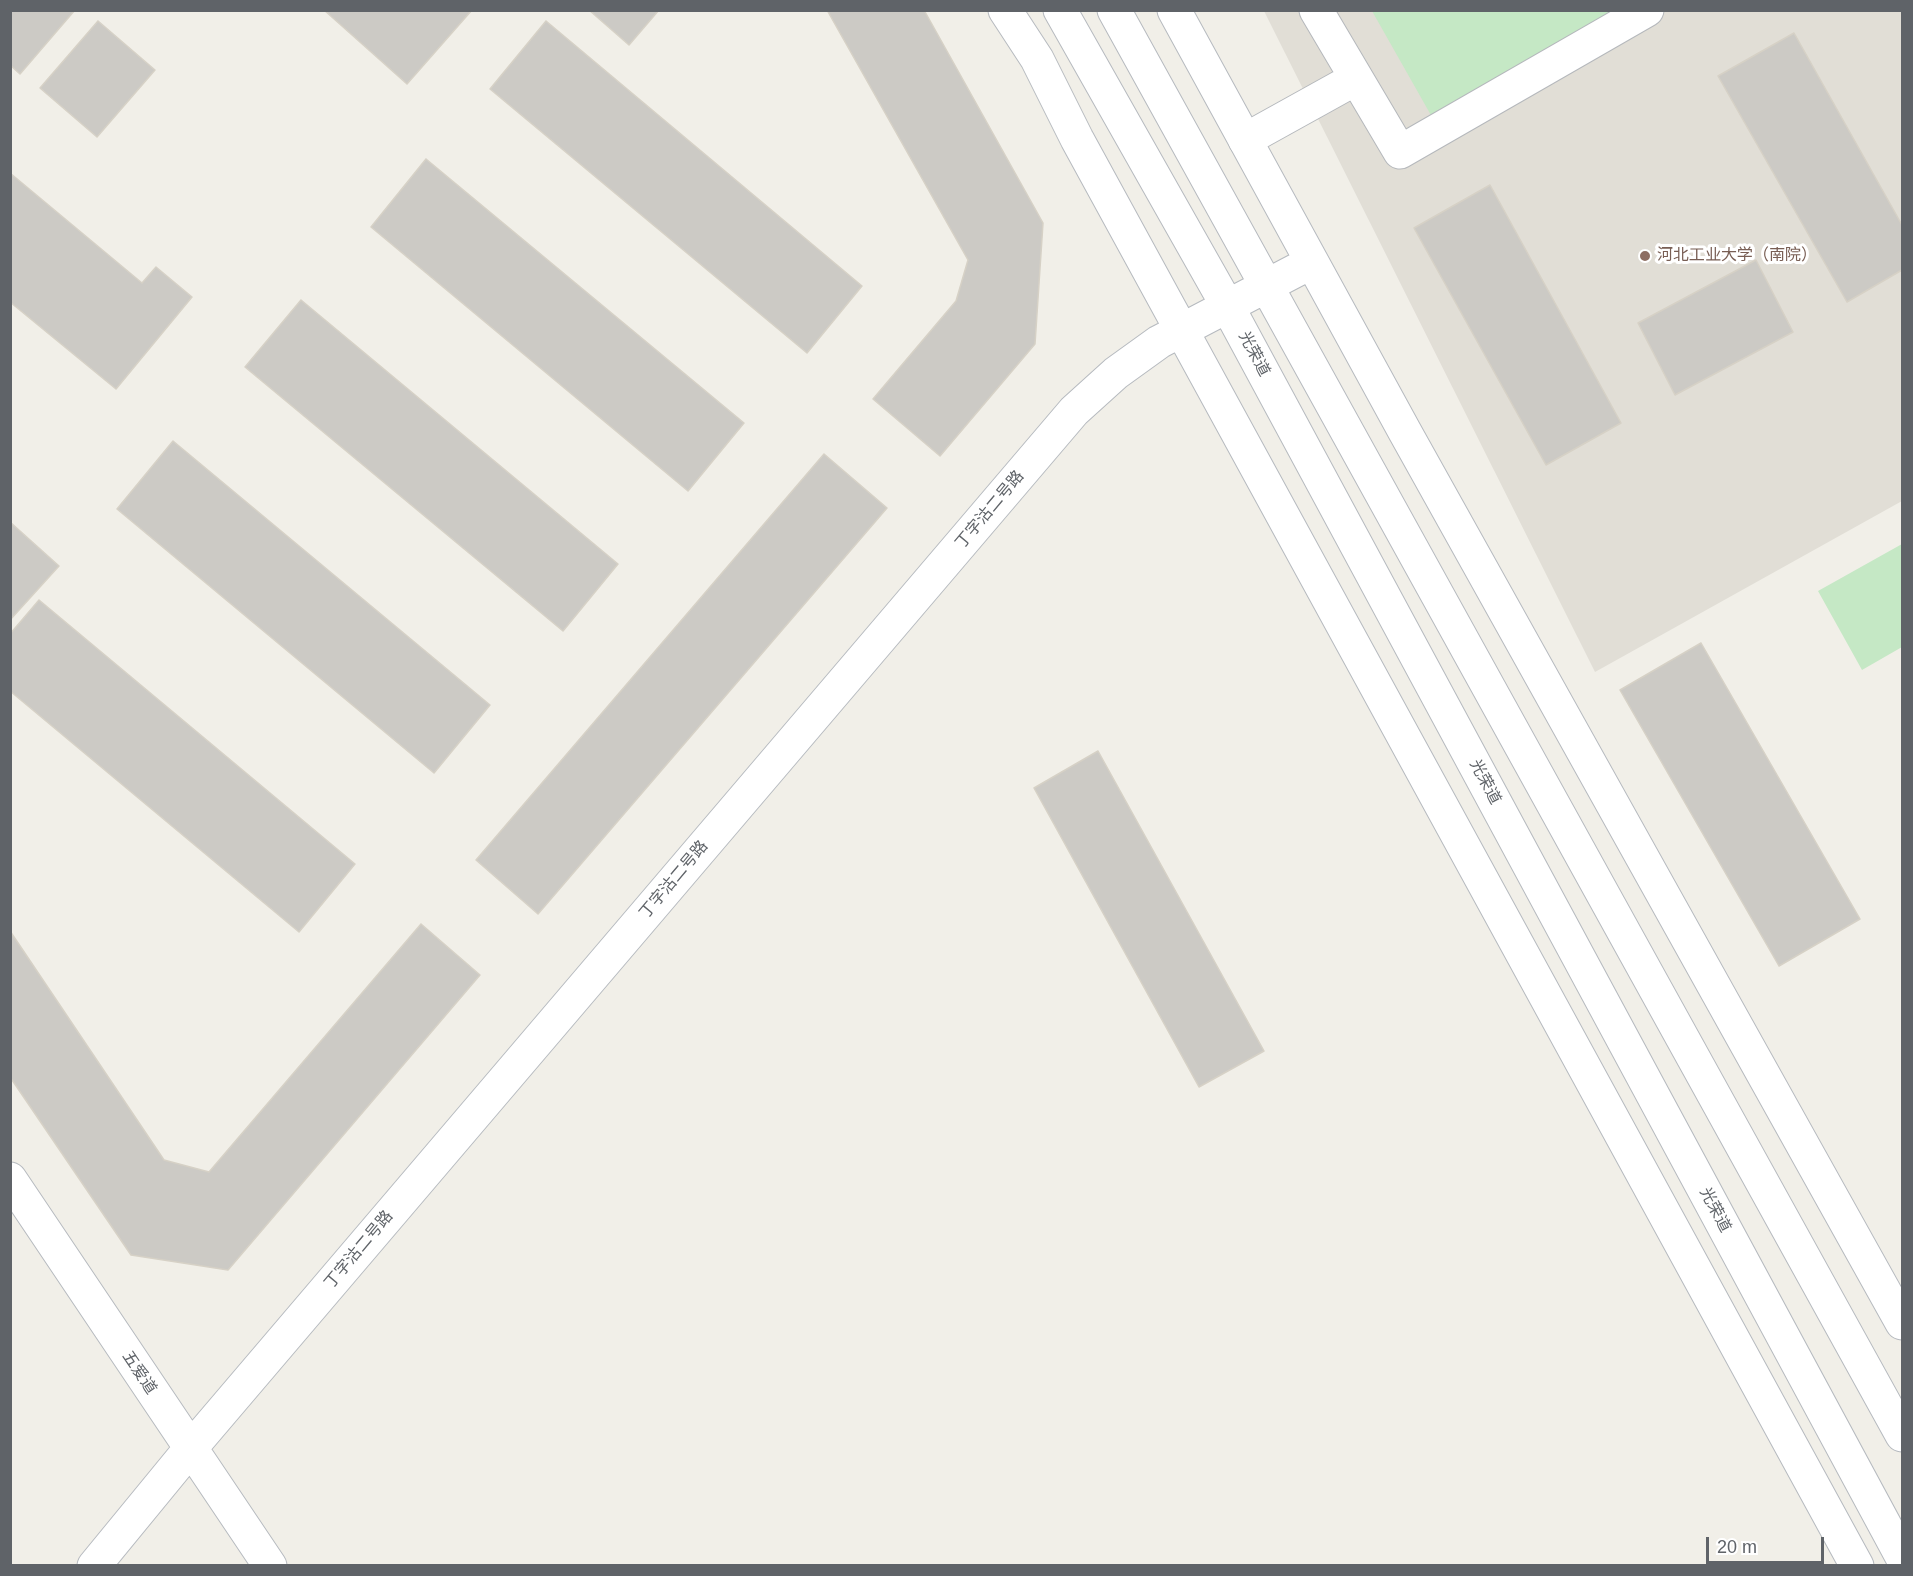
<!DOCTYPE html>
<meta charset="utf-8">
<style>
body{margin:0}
#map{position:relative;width:1913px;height:1576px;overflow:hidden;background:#f1efe8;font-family:Arial,sans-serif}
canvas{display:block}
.frame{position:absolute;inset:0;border:12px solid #5f6368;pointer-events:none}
.scale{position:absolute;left:1706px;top:1537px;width:118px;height:27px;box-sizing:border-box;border:3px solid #5f6368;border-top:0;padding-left:8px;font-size:18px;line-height:21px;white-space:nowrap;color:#5f6368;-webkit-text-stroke:4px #fff;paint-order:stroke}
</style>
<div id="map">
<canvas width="1913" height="1576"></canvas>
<div class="frame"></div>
<div class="scale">20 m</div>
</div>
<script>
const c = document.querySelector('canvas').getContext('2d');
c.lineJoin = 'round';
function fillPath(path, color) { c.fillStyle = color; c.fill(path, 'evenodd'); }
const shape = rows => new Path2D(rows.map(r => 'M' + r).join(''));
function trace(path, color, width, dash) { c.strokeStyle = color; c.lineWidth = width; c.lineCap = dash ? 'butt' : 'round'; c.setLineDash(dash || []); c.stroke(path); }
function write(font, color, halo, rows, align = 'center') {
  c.font = font + ' Arial,"Noto Sans SC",sans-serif'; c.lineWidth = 6; c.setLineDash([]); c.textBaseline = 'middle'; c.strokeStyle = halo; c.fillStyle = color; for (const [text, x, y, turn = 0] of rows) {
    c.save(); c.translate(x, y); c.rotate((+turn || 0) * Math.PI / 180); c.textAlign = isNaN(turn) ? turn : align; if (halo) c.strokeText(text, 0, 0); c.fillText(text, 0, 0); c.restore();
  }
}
fillPath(shape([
 [1264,11,1902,11,1902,501,1595,672]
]), '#e1ded6');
fillPath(shape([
 [1372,11,1617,11,1432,117],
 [1902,544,1902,647,1862,670,1818,591]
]), '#c5e8c5');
const building = shape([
 [10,10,75,10,20,74,10,65,10,10],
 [324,10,472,10,407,84,324,10],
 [589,10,659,10,629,45,589,10],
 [827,10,924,10,1043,223,1035,344,940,456,873,399,956,301,968,260,827,10],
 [98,21,155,70,97,137,40,88,98,21],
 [546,21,862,286,807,353,490,89,546,21],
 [1794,33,1902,225,1902,270,1847,302,1718,76,1794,33],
 [426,159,744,423,688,491,371,227,426,159],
 [10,173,142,283,156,267,192,297,116,389,10,302,10,173],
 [1490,185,1621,423,1546,465,1414,228,1490,185],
 [1756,260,1793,332,1675,395,1638,323,1756,260],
 [301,300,618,564,563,631,245,367,301,300],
 [173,441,490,705,434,773,117,509,173,441],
 [824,454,887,508,538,914,476,860,824,454],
 [10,522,59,566,10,620,10,522],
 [39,600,355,864,299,932,10,691,10,634,39,600],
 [1701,643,1860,919,1779,966,1620,690,1701,643],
 [1098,751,1264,1051,1199,1087,1034,788,1098,751],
 [421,924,480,975,228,1270,131,1255,10,1077,10,931,164,1160,209,1172,421,924]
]);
fillPath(building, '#cccac5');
trace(building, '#d6d1c6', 1.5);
const street = shape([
 [1316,10,1400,152,1647,10],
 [1245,140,1355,79]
]);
const secondary = shape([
 [1005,10,1037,59,1077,139,1857,1566],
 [1060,10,1228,307,1902,1557],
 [1114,10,1902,1435],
 [1174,10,1405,432,1902,1323],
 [10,1179,270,1566],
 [94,1566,190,1449,1074,411,1116,373,1159,342,1312,262]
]);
trace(street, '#b5b8bc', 35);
trace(secondary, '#b6babf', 35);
trace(street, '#fff', 33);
trace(secondary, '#fff', 33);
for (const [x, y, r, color] of [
 [1645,256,6,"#8d6e63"]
]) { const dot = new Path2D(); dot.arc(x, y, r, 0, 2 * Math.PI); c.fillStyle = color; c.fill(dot); trace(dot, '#fff', 2); }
write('16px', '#785e54', '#fff', [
 ["河北工业大学（南院）",1657,256]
], 'left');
write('16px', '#5f6368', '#fff', [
 ["光荣道",1254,354,62],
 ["丁字沽二号路",990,510,-50],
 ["光荣道",1485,782,62],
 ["丁字沽二号路",674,880,-50],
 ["光荣道",1715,1210,62],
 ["丁字沽二号路",359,1250,-50],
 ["五爱道",139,1373,56]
]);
</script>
